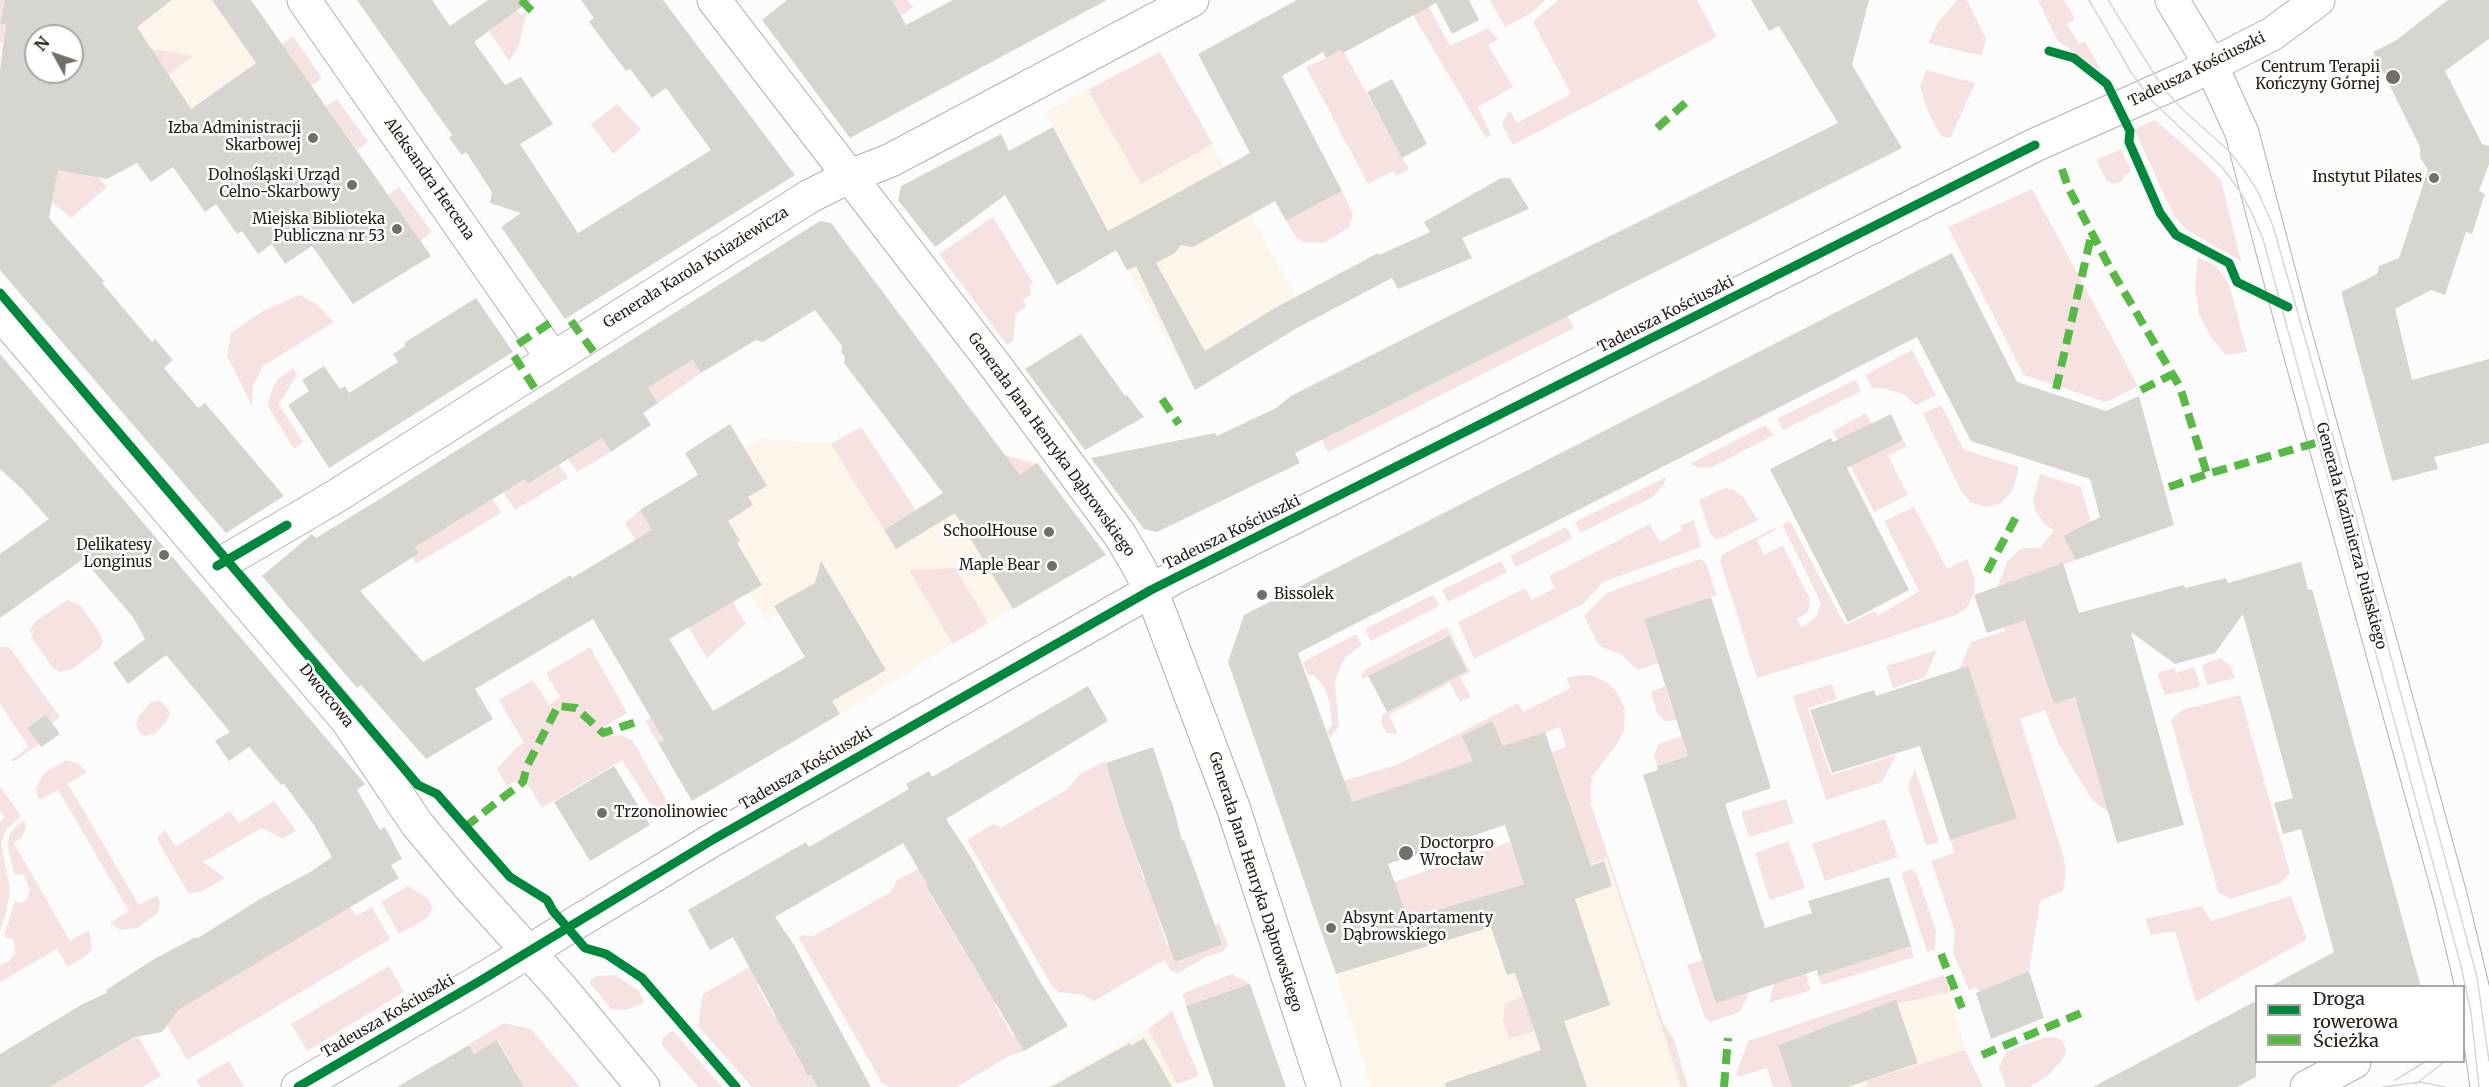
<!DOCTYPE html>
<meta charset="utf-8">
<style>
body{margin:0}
#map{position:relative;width:2489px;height:1087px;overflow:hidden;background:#fcfcfc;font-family:Merriweather,serif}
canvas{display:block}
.legend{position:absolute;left:2255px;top:985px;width:210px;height:78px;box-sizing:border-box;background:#fff;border:2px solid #a9a6a3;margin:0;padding:8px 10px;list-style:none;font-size:18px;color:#292118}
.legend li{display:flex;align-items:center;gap:12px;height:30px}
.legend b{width:30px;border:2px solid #a9a6a3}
.north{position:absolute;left:24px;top:24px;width:60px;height:60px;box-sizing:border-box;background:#fff;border:2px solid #a9a6a3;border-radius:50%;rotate:310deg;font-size:16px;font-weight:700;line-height:24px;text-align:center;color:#292118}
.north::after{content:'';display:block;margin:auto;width:21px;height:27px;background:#736e68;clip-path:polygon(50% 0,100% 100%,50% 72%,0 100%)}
</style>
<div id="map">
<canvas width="2489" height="1087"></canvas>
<ul class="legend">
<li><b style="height:8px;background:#00873e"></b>Droga rowerowa</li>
<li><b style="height:8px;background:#58b947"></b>Ścieżka</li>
</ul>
<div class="north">N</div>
</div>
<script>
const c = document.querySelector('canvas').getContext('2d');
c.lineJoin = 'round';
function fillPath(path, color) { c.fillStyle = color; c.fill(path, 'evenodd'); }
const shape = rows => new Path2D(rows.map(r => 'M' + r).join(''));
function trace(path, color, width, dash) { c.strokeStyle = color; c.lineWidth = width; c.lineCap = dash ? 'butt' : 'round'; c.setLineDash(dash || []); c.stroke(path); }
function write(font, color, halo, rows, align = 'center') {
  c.font = font + ' Merriweather,serif'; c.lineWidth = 5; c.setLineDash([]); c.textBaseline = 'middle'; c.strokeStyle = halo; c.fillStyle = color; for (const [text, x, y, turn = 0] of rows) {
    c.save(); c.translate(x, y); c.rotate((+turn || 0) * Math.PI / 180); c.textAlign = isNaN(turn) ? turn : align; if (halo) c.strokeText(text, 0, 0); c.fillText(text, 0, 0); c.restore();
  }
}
fillPath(shape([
 [0,0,251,0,282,44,172,122,0,131],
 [36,36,72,36,72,72,36,72],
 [1160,52,1297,298,1290,332,1195,390,1108,235,1110,234,1045,112],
 [760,439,831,444,884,529,916,510,950,496,1005,455,1038,463,1106,555,953,644,840,714,779,613,766,621,748,592,705,618,640,510],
 [1607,859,1681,1087,1371,1087,1336,974,1417,949,1566,872],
 [1950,992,1965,1050,1866,1081,1868,1087,1793,1087,1778,1045,1896,1000,1898,1004],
 [1148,1029,1177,1084,1172,1087,1047,1087]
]), '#fef5ea');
fillPath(shape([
 [0,0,5,0,0,23,6,24,3,42,0,42],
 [892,0,908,0,913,7,901,16],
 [1404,0,1425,0,1450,46,1488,28,1498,39,1488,45,1513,87,1478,107,1491,135,1486,138],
 [1490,0,1545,0,1531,13,1505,27],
 [1558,0,1697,0,1717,37,1513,145,1502,125,1507,113,1510,111,1517,123,1571,94,1533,22],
 [1957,0,1967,0,1986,38,1982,56,1928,43,1939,21],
 [2038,0,2064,0,2075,19,2067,24,2079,44,2085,41,2102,72,2057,40],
 [517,10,521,15,527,11,519,45,509,61,489,31],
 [1331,29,1409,169,1396,176,1393,171,1368,184,1306,67,1326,58],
 [293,36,322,78,311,86,282,44],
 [151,49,193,56,168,75],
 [1160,52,1213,144,1141,184,1088,90],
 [1926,70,1975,83,1951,137,1946,138,1940,135,1927,109,1920,86],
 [337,99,368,142,357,150,326,106],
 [617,104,641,130,613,154,591,124],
 [2155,120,2200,159,2221,180,2241,261,2187,230,2174,216,2134,129],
 [2121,149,2131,172,2125,175,2121,182,2114,184,2107,181,2096,160],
 [68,168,83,175,98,177,107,187,71,218,52,202,58,170],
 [399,187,432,232,420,241,388,195],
 [2032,189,2138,386,2106,402,2024,375,1948,227],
 [1342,191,1353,214,1349,227,1324,243,1303,242,1296,237,1286,221],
 [993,217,1033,283,1030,285,1031,294,1023,300,1026,307,1016,314,1013,341,1007,345,939,254],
 [2198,257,2216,266,2229,284,2247,352,2226,355,2211,337,2199,314,2195,287],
 [299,295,315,303,334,322,263,366,253,386,252,406,227,356,231,333,261,312],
 [1567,315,1574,328,1328,452,1322,439],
 [1912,350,1936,395,1916,405,1903,394,1887,389,1872,388,1865,375],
 [694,360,701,373,658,403,648,388],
 [293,368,297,374,279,405,303,442,294,449,269,408,268,402,274,385,279,378],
 [1855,380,1861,391,1783,430,1777,419],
 [1941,405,1964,450,2019,467,2013,490,2001,503,1986,507,1970,502,1961,491,1923,414],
 [1866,413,1884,449,1903,440,1907,446,1888,456,1908,495,1874,512,1833,431],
 [1765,425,1774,435,1712,467,1700,468,1690,464],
 [861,427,916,510,884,530,831,444],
 [602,438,611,452,577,472,568,459],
 [1005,455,1036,464,1000,490,977,476],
 [559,465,568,478,515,510,500,487,522,473,529,484],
 [2040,474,2081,487,2099,551,2078,528,2063,536,2076,560,2012,581,2054,704,2074,697,2076,702,2078,702,2085,732,2109,813,2092,800,2059,745,2045,710,2020,719,2063,855,2066,870,2063,891,2040,901,2029,971,1979,992,1976,987,1969,990,1953,953,1955,933,1931,861,1955,853,1950,840,2016,818,1968,667,1959,669,1971,642,2005,631,1994,596,2007,562,2018,551,2024,548,2040,548,2054,530,2044,524,2035,510,2033,501],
 [1666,477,1664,484,1653,497,1580,533,1575,522],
 [1725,488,1734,490,1744,498,1758,520,1717,540,1710,534,1699,500],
 [493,499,501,513,416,564,412,557,419,553,412,542,443,522,447,528,468,515,464,509,469,506,473,511],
 [1914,507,1947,569,1967,559,1975,580,1974,594,1966,609,1956,615,1873,643,1757,678,1720,561,1723,554,1775,528,1776,530,1757,540,1764,555,1782,546,1784,548,1810,599,1808,612,1797,619,1801,627,1806,625,1817,616,1821,603,1782,524,1790,521,1845,625,1875,611,1878,616,1919,591,1884,521],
 [640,510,705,617,733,602,746,624,707,658,625,523],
 [1694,520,1701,547,1603,582,1583,604,1474,659,1458,622,1525,588,1532,600,1555,588,1549,576,1650,524,1660,542,1682,530,1680,526],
 [1566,527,1573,538,1516,567,1510,556],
 [1700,559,1706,563,1717,595,1644,619,1658,663,1638,670,1622,655,1599,646,1584,616,1607,593],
 [1501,561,1507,572,1448,602,1442,590],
 [955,568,988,623,953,644,909,570],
 [1433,595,1439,606,1371,641,1365,629],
 [67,600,80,605,100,633,103,641,99,649,72,669,60,672,53,668,33,640,30,629,36,621],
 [1447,627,1470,672,1460,677,1471,697,1460,702,1450,683,1389,715,1398,734,1387,733,1381,723,1383,714,1467,671,1448,636,1365,678,1361,678,1362,674,1367,669],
 [1356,634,1362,645,1345,658,1339,669,1335,682,1339,726,1330,738,1327,732,1332,725,1330,703,1323,685,1315,676,1308,675,1303,662],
 [0,647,9,647,60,717,52,723,46,715,28,728,39,744,13,762,11,760,29,747,0,704],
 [590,647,627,713,605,726,612,736,621,735,633,741,673,812,660,820,622,760,542,808,523,777,507,786,497,769,517,747,524,743,499,700,533,680,549,705,560,697,546,673],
 [1937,650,1925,677,1893,688,1886,666],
 [2220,658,2231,666,2235,678,2207,685,2202,665],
 [2194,667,2200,684,2197,688,2165,695,2157,673,2174,668,2176,673],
 [1580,675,1591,675,1608,683,1616,691,1625,709,1624,730,1619,741,1594,774,1591,783,1591,804,1663,1023,1673,1037,1688,1087,1681,1087,1607,859,1408,919,1394,882,1510,842,1517,861,1579,830,1552,752,1566,747,1560,727,1529,738,1530,742,1352,802,1343,781,1397,765,1518,703,1523,712,1571,688,1566,678],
 [1832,684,1837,699,1808,708,1831,775,1896,755,1882,782,1826,800,1793,696],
 [1665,686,1673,712,1680,710,1682,718,1671,721,1665,721,1657,713,1651,692],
 [2240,695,2290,873,2281,883,2230,899,2218,892,2171,720,2182,710],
 [681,699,694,721,658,743,645,721],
 [161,701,169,710,170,714,166,722,155,734,145,736,141,734,136,725,139,716,151,702],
 [1687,734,1691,746,1685,748,1688,756,1657,766,1654,755,1659,744],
 [66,760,79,764,87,772,68,784,139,905,158,895,160,904,158,913,137,928,121,930,110,923,129,911,58,790,40,800,37,795,36,788,43,774],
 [1105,761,1113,779,1111,781,1144,880,1148,879,1158,909,1156,911,1167,945,1170,944,1175,962,1222,945,1213,926,1219,923,1228,944,1224,951,1204,958,1178,973,1171,971,1164,960,1094,1001,1083,995,1059,992,1053,988,967,840,993,824,1002,827,1068,789,1079,775],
 [1915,769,1939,842,1926,846,1908,786],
 [0,786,21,816,6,830,1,844,10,889,7,910,0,931,0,822,5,818,0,811],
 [1786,799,1794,823,1749,837,1741,812],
 [274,801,296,831,283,839,262,828,203,862,224,877,223,879,201,892,188,893,157,839,159,836,165,830,176,847,230,811,239,823],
 [1885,819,1898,857,1825,881,1812,844],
 [24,820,26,827,22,837,14,843,70,941,89,930,92,946,90,952,84,957,68,967,57,949,0,982,0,965,9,961,15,953,14,940,4,936,15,901,21,903,26,901,30,890,23,874,15,875,8,850,9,836,13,829],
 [1788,841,1805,888,1770,900,1755,853],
 [919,869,929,885,926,887,979,976,982,975,997,1003,995,1005,1013,1036,1016,1034,1024,1051,1009,1056,957,1087,890,1087,882,1083,799,938,803,935,813,936,891,892,897,880],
 [1912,869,1917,875,1936,931,1935,950,1927,952,1901,873],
 [408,886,427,898,433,909,427,918,399,934,381,902],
 [2291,896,2307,939,2196,1002,2175,931,2151,935,2145,919,2202,906,2211,921],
 [350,907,356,916,372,907,390,939,187,1060,167,1025,178,1009],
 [1911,946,1914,957,1822,985,1818,976],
 [1703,960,1749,992,1740,1012,1711,1022,1705,1018,1687,965],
 [389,966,404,992,307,1051,291,1024],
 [750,967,759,983,757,985,774,1016,778,1016,792,1042,790,1044,808,1076,811,1075,818,1087,752,1087,698,1026,703,994],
 [1806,973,1811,990,1769,1003,1774,984],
 [1232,974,1250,984,1186,1006,1183,994,1186,992],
 [615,975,639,991,644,1003,626,1010,611,1009,589,982,596,976],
 [1944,975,1950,992,1897,1004,1896,1001,1779,1044,1793,1087,1773,1087,1767,1068,1739,1077,1736,1074,1748,1041],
 [1523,997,1535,1031,1509,1039,1503,1020,1505,1003],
 [1172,1011,1199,1076,1177,1084,1148,1029],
 [504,1023,531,1029,580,1087,524,1087,498,1040,474,1054,469,1044],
 [670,1032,674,1032,722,1087,698,1087,662,1045,662,1039],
 [138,1036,161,1076,142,1087,49,1087],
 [2055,1037,2062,1041,2066,1049,2064,1057,2050,1074,2030,1087,2006,1087,1999,1066,2007,1051,2044,1038],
 [1965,1050,1983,1087,1868,1087,1866,1081],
 [229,1061,244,1087,201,1087,196,1080]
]), '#f6e3e1');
fillPath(shape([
 [5,0,172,0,137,27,191,109,256,63,212,0,251,0,431,256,353,304,312,246,285,264,272,244,258,254,242,231,237,234,216,204,205,212,173,167,151,182,137,163,107,179,58,170,49,218,104,281,102,283,152,342,155,339,173,360,164,368,198,408,205,403,284,496,226,533,0,270,0,71,6,24,0,24],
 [36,36,72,36,72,72,36,72],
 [357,0,432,0,450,26,488,0,531,0,474,42,505,85,521,77,553,124,520,144,578,233,711,150,666,88,652,98,630,69,626,71,589,22,594,18,581,0,663,0,795,175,565,319,501,227,521,213,490,203,492,192,466,152,462,155,449,138,452,135],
 [787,0,892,0,906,25,953,0,1107,0,850,138,762,20],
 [1297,0,1469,0,1479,20,1452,34,1436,3,1343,53,1341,49,1326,58,1323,52,1282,76,1342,191,1286,221,1275,201,1193,247,1181,245,1175,253,1156,263,1205,351,1275,308,1378,253,1379,255,1430,232,1424,222,1501,178,1510,178,1529,209,1462,238,1472,258,1398,289,1392,278,1297,328,1195,390,1136,266,1127,270,1116,250,1057,285,1005,195,935,247,898,200,901,186,1001,134,1009,151,1053,127,1108,231,1250,153,1198,54],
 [1751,0,1869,0,1852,65,1902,148,1295,453,1300,463,1157,532,1144,529,1091,458,1215,433,1217,436,1276,408,1291,396,1451,315,1838,123,1779,26,1769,31],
 [2448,0,2489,0,2489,39,2445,71,2482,144,2489,146,2489,164,2479,191,2485,194,2472,234,2466,232,2445,295,2431,290,2395,309,2412,380,2489,359,2489,443,2434,457,2438,469,2392,481,2341,292,2377,274,2379,266,2399,258,2428,170,2420,157,2420,147,2373,52,2395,41],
 [1392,79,1427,144,1402,158,1367,92],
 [820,221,831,223,1020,475,1037,463,1106,555,1013,609,955,513,896,549,884,530,943,493,844,363,845,357,841,352,842,346,815,310,763,342,756,340,701,373,693,360,648,388,658,403,643,413,651,425,611,452,602,438,528,484,525,479,415,547,419,553,360,591,423,662,571,575,572,578,652,530,640,510,698,475,685,453,730,424,767,486,748,497,753,505,728,521,740,541,737,543,762,585,669,639,700,690,713,711,805,657,774,606,815,583,821,561,886,670,832,701,840,714,692,801,658,743,664,740,593,619,475,689,493,719,426,759,361,685,357,688,262,576,312,534,316,538,383,497],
 [1952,253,2017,382,2106,411,2139,396,2174,525,2076,560,2063,536,2100,517,2090,479,1971,441,1917,337,1298,653,1352,802,1473,761,1462,736,1492,721,1503,746,1545,732,1591,866,1604,861,1612,886,1575,899,1610,1005,1564,1021,1587,1087,1446,1087,1445,1083,1541,1050,1515,973,1507,975,1491,927,1336,974,1228,662,1244,615],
 [1505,825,1524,884,1408,919,1388,864],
 [476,298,513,352,329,468,288,405,309,391,302,380,324,366,340,389,345,386,349,393,398,362,393,354,405,346,404,343],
 [1081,334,1125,396,1127,395,1144,417,1085,450,1025,369],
 [0,354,365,784,357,790,380,830,385,827,402,859,391,865,399,878,178,1010,162,1032,135,1037,49,1087,0,1087,0,1054,81,1005,108,992,106,990,156,958,194,938,198,938,260,899,312,871,332,857,314,825,284,784,281,785,249,747,229,761,215,741,230,732,166,655,128,684,113,663,145,639,133,617,83,559,0,618,0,554,49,519,22,489,0,469],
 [1891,414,1903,440,1847,468,1909,590,1848,622,1770,469,1831,438,1833,442],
 [2301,562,2308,590,2312,589,2421,987,2269,987,2334,952,2301,829,2283,834,2274,803,2293,798,2243,614,2215,653,2175,664,2131,632,2184,825,2117,843,2075,697,2054,704,2025,620,1987,633,1974,595,2063,563,2079,613,2184,585,2185,588,2226,578,2228,583],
 [1711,597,1771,788,1725,804,1765,928,1812,913,1808,901,1889,877,1911,946,1818,976,1817,970,1716,1003,1643,775,1658,770,1657,766,1688,756,1644,619],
 [1449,636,1467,671,1387,712,1368,676],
 [1968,666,2017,818,1950,840,1920,746,1832,773,1810,710,1874,690,1876,696],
 [1088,686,1108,721,946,819,972,859,1039,980,1068,1026,1024,1051,926,886,928,885,903,843,775,917,794,945,871,1087,818,1087,811,1075,808,1076,733,937,710,950,688,910,806,842,809,847,909,789,906,784,929,771,932,777],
 [46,715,60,734,41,747,27,728],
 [1153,747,1171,802,1172,801,1182,841,1184,840,1222,945,1175,962,1122,816,1106,763],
 [614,766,650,825,590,861,554,802],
 [2029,971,2044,1018,1991,1039,1976,993],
 [1250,984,1286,1087,1214,1087,1186,1006],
 [1896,1000,1918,1063,1848,1087,1792,1087,1778,1045],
 [2256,1001,2256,1077,2237,1087,2093,1087],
 [1144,1038,1172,1087,1051,1087,1130,1043,1131,1046],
 [497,1040,524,1087,397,1087,469,1045,474,1054]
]), '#d6d5cf');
const minor = shape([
 [304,0,553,359],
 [714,0,997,368,1120,535,1137,564,1151,590,1233,807,1324,1087],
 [0,313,347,720,417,824,468,885,561,988,643,1087],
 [217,566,333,498,810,196,848,177,891,160,1192,0],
 [298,1087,480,981,714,839,1177,576,2035,145,2188,77,2272,34,2318,0],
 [2307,1087,2354,1062]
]);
const major = shape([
 [2172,0,2211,65,2242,133,2292,323,2451,899,2475,999,2487,1087]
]);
trace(minor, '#b3b0ac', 35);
trace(major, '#b3b0ac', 35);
trace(minor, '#fff', 33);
trace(major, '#fff', 33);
trace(shape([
 [2089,0,2131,72,2152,101,2222,167,2239,190,2250,209,2263,239,2461,966,2471,1013,2479,1087],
 [2108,0,2163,88,2181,108,2229,151,2246,173,2258,192,2273,226,2358,524,2389,650,2477,977,2489,1061],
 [2395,1080,2425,1062],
 [2416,1084,2444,1062],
 [2383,1087,2420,1082,2445,1087]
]), '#d7d6d5', 1.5);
trace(shape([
 [521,0,535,14],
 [1657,128,1691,98],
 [2062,169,2068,187,2109,266,2180,387,2207,474,2326,440],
 [571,321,596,355],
 [518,344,556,319],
 [514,356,537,392],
 [2056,389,2092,232],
 [2141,390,2173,374],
 [1162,399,1179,424],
 [2169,487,2207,474],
 [1987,572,2017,515],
 [465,827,523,782,527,766,558,706,576,708,603,733,636,722],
 [1941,954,1962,1008],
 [1982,1055,2081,1013],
 [1724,1087,1728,1038]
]), '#58b947', 8, [15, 8]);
trace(shape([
 [2049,51,2074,58,2107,84,2130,131,2129,142,2160,213,2176,235,2229,263,2237,282,2288,307],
 [0,293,418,785,437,794,510,877,547,900,553,911,585,948,606,954,642,978,736,1087],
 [217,566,287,525],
 [298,1087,480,981,714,839,1151,590,2035,145]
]), '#00873e', 9);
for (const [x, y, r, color] of [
 [2393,77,8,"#736e68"],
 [313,138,6,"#736e68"],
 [2434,178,6,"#736e68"],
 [352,185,6,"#736e68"],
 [397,229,6,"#736e68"],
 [1049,532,6,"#736e68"],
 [164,555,6,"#736e68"],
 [1052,566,6,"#736e68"],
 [1262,595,6,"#736e68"],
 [602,813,6,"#736e68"],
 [1406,853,8,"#736e68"],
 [1331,928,6,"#736e68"]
]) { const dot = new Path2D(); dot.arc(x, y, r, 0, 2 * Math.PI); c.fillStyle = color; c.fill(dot); trace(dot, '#fff', 2); }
write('15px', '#292118', '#fff', [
 ["Centrum Terapii",2380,68],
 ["Kończyny Górnej",2380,85],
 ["Izba Administracji",301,129],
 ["Skarbowej",301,146],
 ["Dolnośląski Urząd",340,176],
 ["Celno-Skarbowy",340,193],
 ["Instytut Pilates",2422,178],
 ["Miejska Biblioteka",385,220],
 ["Publiczna nr 53",385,237],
 ["SchoolHouse",1037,532],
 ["Delikatesy",152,546],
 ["Longinus",152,563],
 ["Maple Bear",1040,566],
 ["Bissolek",1274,595,"left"],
 ["Trzonolinowiec",614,813,"left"],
 ["Doctorpro",1420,844,"left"],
 ["Wrocław",1420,861,"left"],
 ["Absynt Apartamenty",1343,919,"left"],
 ["Dąbrowskiego",1343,936,"left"]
], 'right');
write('15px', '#292118', '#fff', [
 ["Tadeusza Kościuszki",2197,70,-26],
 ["Aleksandra Hercena",429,179,55],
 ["Generała Karola Kniaziewicza",696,268,-32],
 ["Tadeusza Kościuszki",1666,315,-27],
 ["Generała Jana Henryka Dąbrowskiego",1051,445,54],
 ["Tadeusza Kościuszki",1232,533,-26],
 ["Generała Kazimierza Pułaskiego",2351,536,75],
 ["Dworcowa",326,696,51],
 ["Tadeusza Kościuszki",806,769,-30],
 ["Generała Jana Henryka Dąbrowskiego",1255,882,72],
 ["Tadeusza Kościuszki",388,1017,-30]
]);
</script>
